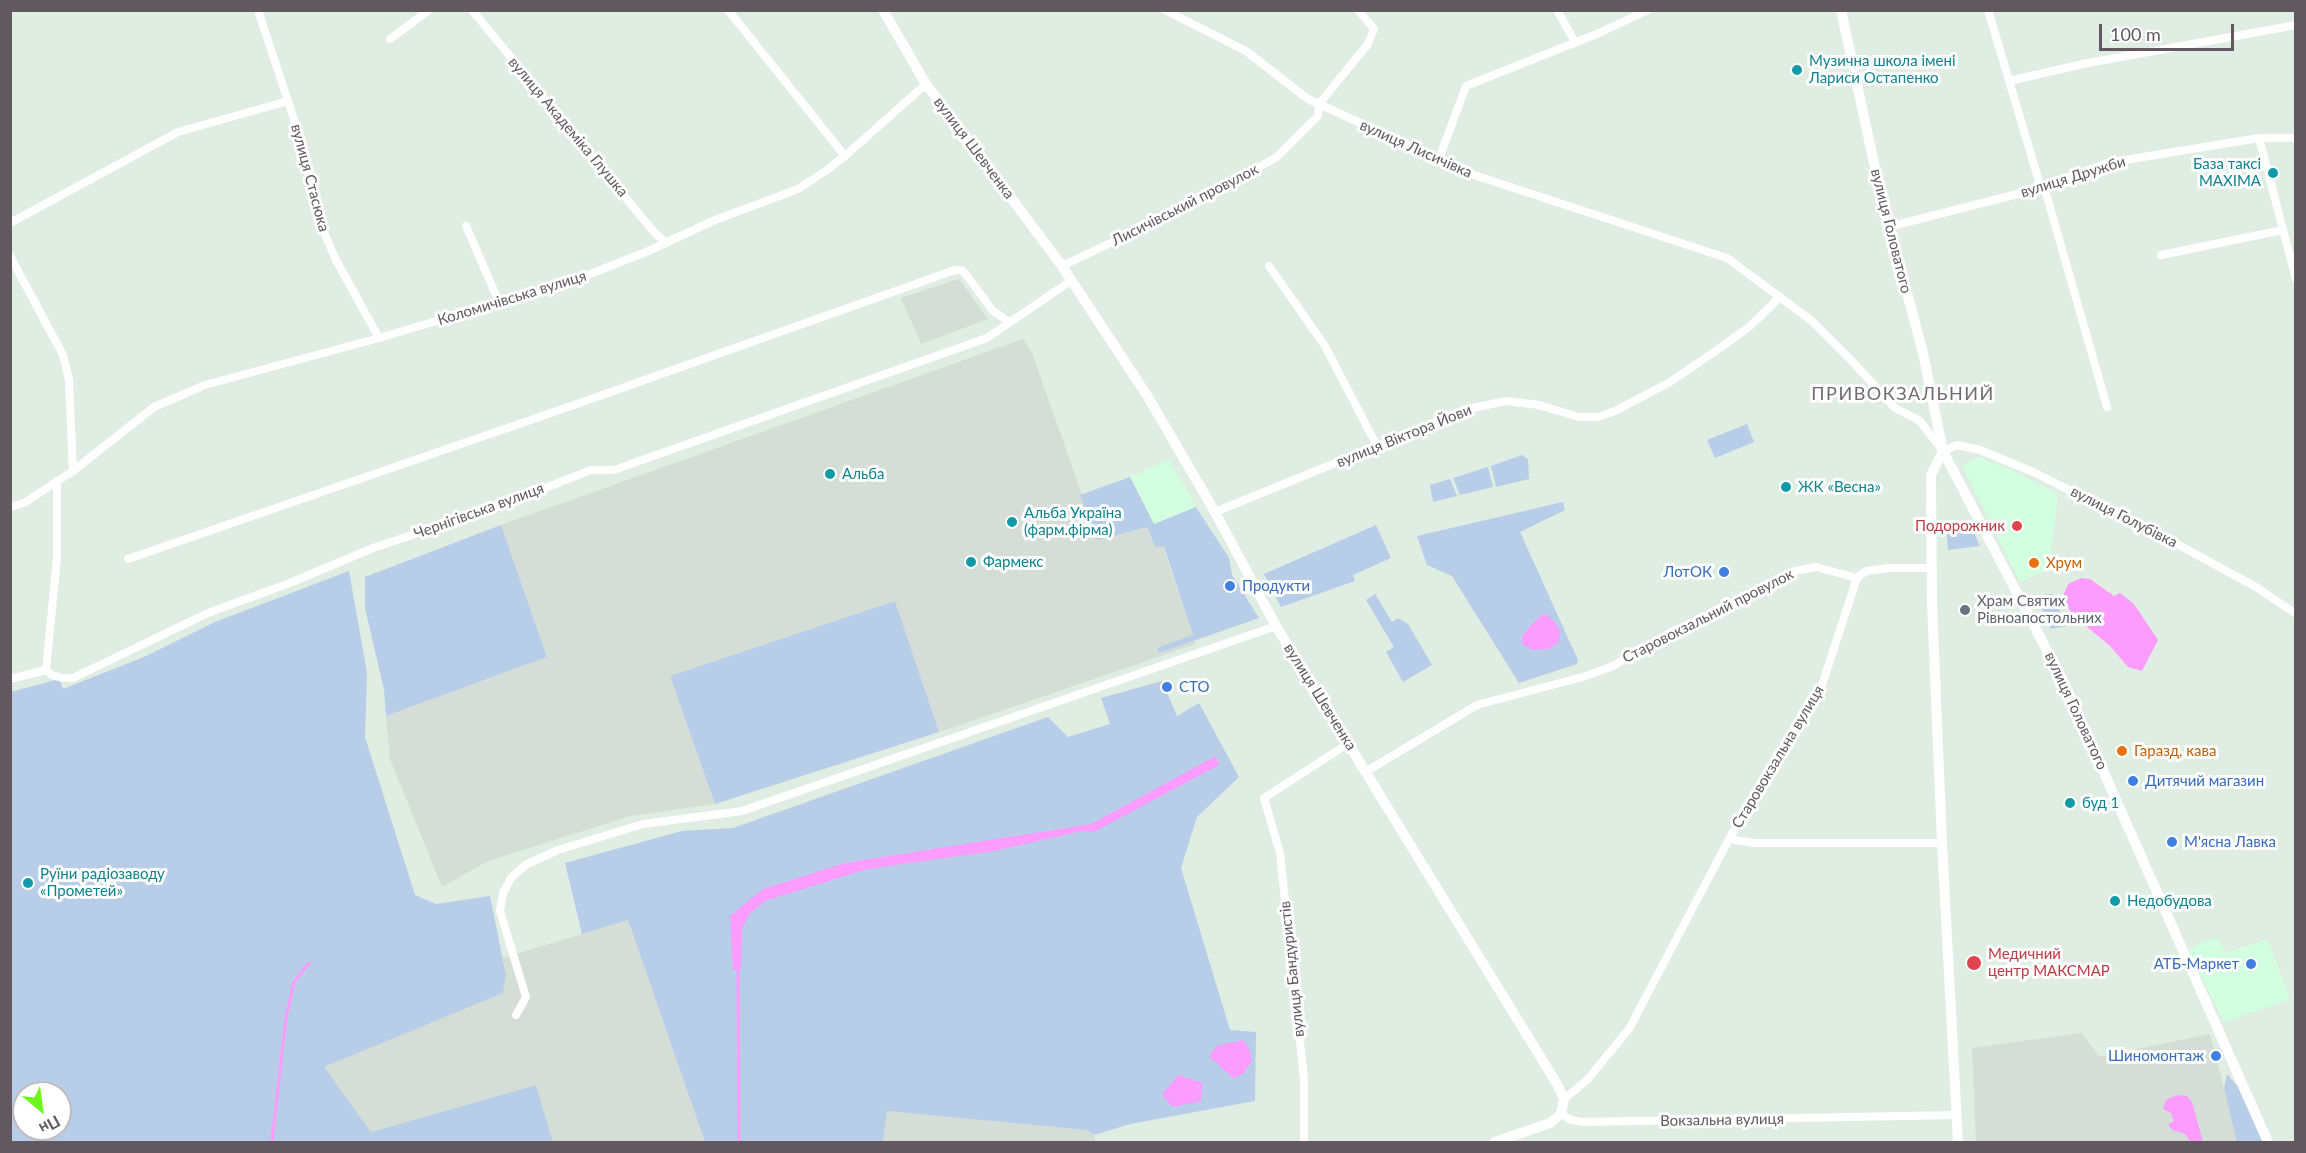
<!DOCTYPE html>
<meta charset="utf-8">
<style>
body{margin:0}
#map{position:relative;width:2306px;height:1153px;overflow:hidden;background:#dfede3;font-family:Lato,sans-serif}
canvas{display:block}
.frame{position:absolute;inset:0;border:12px solid #615860;pointer-events:none}
.north{position:absolute;left:12px;top:1081px;width:60px;height:60px;box-sizing:border-box;background:#fff;border:2px solid #c0bcbf;border-radius:50%;rotate:151deg;font-size:16px;font-weight:700;line-height:24px;text-align:center;color:#615860}
.north::after{content:'';display:block;margin:auto;width:21px;height:27px;background:#6ef51c;clip-path:polygon(50% 0,100% 100%,50% 72%,0 100%)}
.scale{position:absolute;left:2099px;top:24px;width:135px;height:27px;box-sizing:border-box;border:3px solid #615860;border-top:0;padding-left:8px;font-size:18px;line-height:21px;white-space:nowrap;color:#615860;-webkit-text-stroke:4px #fff;paint-order:stroke}
</style>
<div id="map">
<canvas width="2306" height="1153"></canvas>
<div class="frame"></div>
<div class="north">Пн</div>
<div class="scale">100 m</div>
</div>
<script>
const c = document.querySelector('canvas').getContext('2d');
c.lineJoin = 'round';
function fillPath(path, color) { c.fillStyle = color; c.fill(path, 'evenodd'); }
const shape = rows => new Path2D(rows.map(r => 'M' + r).join(''));
function trace(path, color, width, dash) { c.strokeStyle = color; c.lineWidth = width; c.lineCap = dash ? 'butt' : 'round'; c.setLineDash(dash || []); c.stroke(path); }
function write(font, color, halo, rows, align = 'center') {
  c.font = font + ' Lato,sans-serif'; c.lineWidth = 6; c.setLineDash([]); c.textBaseline = 'middle'; c.strokeStyle = halo; c.fillStyle = color; for (const [text, x, y, turn = 0] of rows) {
    c.save(); c.translate(x, y); c.rotate((+turn || 0) * Math.PI / 180); c.textAlign = isNaN(turn) ? turn : align; if (halo) c.strokeText(text, 0, 0); c.fillText(text, 0, 0); c.restore();
  }
}
fillPath(shape([
 [1978,457,2012,470,2058,494,2049,569,2020,582,1964,469,1965,465],
 [1169,460,1196,507,1154,524,1130,477],
 [2216,937,2226,953,2268,939,2290,999,2224,1022,2188,949]
]), '#d1ffdf');
fillPath(shape([
 [959,279,988,319,921,344,901,298],
 [1023,339,1032,353,1098,540,1147,527,1155,547,1163,547,1196,644,939,732,895,601,670,676,715,804,630,816,488,861,442,887,390,759,386,716,547,657,501,525],
 [628,920,705,1142,553,1142,536,1085,371,1132,323,1067,503,993,506,975,503,958],
 [2082,1033,2099,1057,2210,1034,2238,1142,1976,1142,1972,1048],
 [887,1111,1088,1130,1094,1135,1095,1142,883,1142]
]), '#d4ddd6');
fillPath(shape([
 [1747,424,1754,442,1715,458,1707,440],
 [1522,455,1528,459,1529,479,1496,487,1491,466],
 [1488,467,1493,487,1460,495,1453,478],
 [1130,477,1154,524,1196,507,1229,558,1232,575,1259,618,1159,653,1157,648,1193,635,1164,547,1155,547,1147,527,1098,540,1080,495],
 [1450,479,1457,496,1433,502,1430,485],
 [1563,502,1565,510,1520,532,1578,660,1577,664,1519,683,1452,576,1427,565,1417,536],
 [1970,524,1980,546,1948,550,1946,525],
 [501,525,547,657,386,716,384,690,365,608,365,577],
 [1376,525,1391,558,1353,575,1355,581,1281,607,1264,574],
 [349,571,367,673,365,737,415,895,436,904,490,896,506,975,503,993,324,1067,371,1132,536,1085,553,1142,11,1142,11,692,59,679,63,689,144,657,215,622],
 [24,1093,60,1093,60,1129,24,1129],
 [1375,594,1392,622,1398,618,1408,624,1432,665,1403,682,1386,652,1394,647,1366,600],
 [2052,594,2067,626,2051,629,2036,596],
 [895,601,939,732,715,804,670,676],
 [1162,681,1177,716,1199,703,1239,777,1197,817,1181,868,1230,1030,1256,1032,1255,1101,1130,1124,1094,1135,1087,1130,887,1111,883,1142,705,1142,628,920,582,934,565,863,682,831,733,828,1048,717,1068,737,1110,724,1101,698],
 [2227,1074,2238,1087,2263,1142,2237,1142,2224,1088]
]), '#b8cde7');
fillPath(shape([
 [2081,578,2090,579,2114,596,2120,593,2134,604,2158,640,2142,671,2128,667,2110,646,2074,616,2062,599,2068,584],
 [1542,615,1547,615,1554,621,1560,631,1559,642,1549,649,1533,650,1522,644,1522,637,1531,625],
 [1216,756,1219,765,1094,832,1082,831,994,851,867,869,765,901,749,914,742,930,741,969,733,970,730,916,763,889,845,863,1091,824],
 [1243,1040,1249,1049,1252,1061,1243,1074,1233,1078,1209,1056,1217,1046],
 [1179,1075,1202,1083,1201,1101,1172,1107,1162,1094],
 [2176,1095,2187,1096,2192,1102,2203,1142,2180,1142,2190,1141,2185,1134,2172,1130,2168,1124,2174,1121,2171,1113,2163,1109,2166,1100]
]), '#fd9cff');
trace(shape([
 [738,969,739,1142],
 [272,1142,286,1017,294,982,309,963]
]), '#fd9cff', 3);
trace(shape([
 [258,10,306,156,320,223,336,260,379,338],
 [472,10,653,231,666,243],
 [1165,10,1246,51,1308,99,1439,159,1462,171,1727,258,1812,321,1852,361,1895,408,1920,421,1943,451,1957,445,1980,450,2033,472,2177,544,2256,587,2296,614],
 [1557,10,1575,42],
 [1988,10,2041,188],
 [390,39,429,10],
 [2009,81,2083,64,2296,25],
 [2259,138,2296,279],
 [845,156,926,84],
 [1439,159,1466,86,1599,33,1648,10],
 [2044,186,2107,407],
 [10,223,178,132,288,101],
 [466,226,499,302],
 [1888,227,2041,188,2107,163,2259,138,2296,138],
 [2161,255,2283,230],
 [10,256,63,355,69,380,73,471],
 [1062,266,1197,202,1277,157,1318,116,1319,104,1368,44,1374,29,1358,10],
 [1269,266,1325,346,1377,446],
 [10,507,24,503,73,471,154,407,205,385,379,338,575,280,646,252,715,220,798,189,827,170,845,156,728,10],
 [1215,512,1468,409,1506,401,1539,405,1579,417,1598,417,1615,411,1670,382,1717,350,1749,327,1779,298],
 [128,559,574,405,955,270,961,270,965,273,993,311,1008,321],
 [46,670,52,675,62,678,73,678,208,613,290,583,373,548,499,506,591,470,614,470,987,338,1072,280],
 [46,670,57,558,57,481],
 [10,679,46,670],
 [1367,771,1477,705,1586,676,1613,666,1675,630,1708,619,1795,571,1816,567,1857,578],
 [1729,839,1754,843,1942,843],
 [516,1015,526,997,500,911,503,893,511,878,525,865,558,850,643,824,742,811,1276,626],
 [1564,1099,1587,1080,1629,1029,1729,839,1773,762,1821,688,1857,578,1866,571,1889,568,1933,568],
 [1561,1114,1571,1120,1584,1122,1957,1115],
 [1304,1142,1304,1079,1280,853,1264,798,1349,743]
]), '#fff', 8);
trace(shape([
 [883,10,926,84,1062,266,1148,397,1215,512,1276,626,1557,1084,1564,1099,1561,1114,1550,1123,1495,1142],
 [1841,10,1880,191,1923,353,1943,451,1931,475,1932,603,1942,843,1958,1142],
 [1943,451,2065,685,2268,1142]
]), '#fff', 10);
for (const [x, y, r, color] of [
 [1797,70,6,"#0f9aa8"],
 [2273,173,6,"#0f9aa8"],
 [830,474,6,"#0f9aa8"],
 [1786,487,6,"#0f9aa8"],
 [1012,522,6,"#0f9aa8"],
 [2017,526,6,"#e0444e"],
 [971,562,6,"#0f9aa8"],
 [2034,563,6,"#e8710a"],
 [1724,572,6,"#3f7fe0"],
 [1230,586,6,"#3f7fe0"],
 [1965,610,6,"#6b7280"],
 [1167,687,6,"#3f7fe0"],
 [2122,751,6,"#e8710a"],
 [2133,781,6,"#3f7fe0"],
 [2070,803,6,"#0f9aa8"],
 [2172,842,6,"#3f7fe0"],
 [28,883,6,"#0f9aa8"],
 [2115,901,6,"#0f9aa8"],
 [1974,963,8,"#e0444e"],
 [2251,964,6,"#3f7fe0"],
 [2216,1056,6,"#3f7fe0"]
]) { const dot = new Path2D(); dot.arc(x, y, r, 0, 2 * Math.PI); c.fillStyle = color; c.fill(dot); trace(dot, '#fff', 2); }
write('15px', '#0d838f', '#fff', [
 ["Музична школа імені",1809,61],
 ["Лариси Остапенко",1809,78],
 ["База таксі",2261,164,"right"],
 ["MAXIMA",2261,181,"right"],
 ["Альба",842,474],
 ["ЖК «Весна»",1798,487],
 ["Альба Україна",1024,513],
 ["(фарм.фірма)",1024,530],
 ["Фармекс",983,562],
 ["буд 1",2082,803],
 ["Руїни радіозаводу",40,874],
 ["«Прометей»",40,891],
 ["Недобудова",2127,901]
], 'left');
write('15px', '#615860', '#fff', [
 ["вулиця Академіка Глушка",568,127,50],
 ["вулиця Шевченка",974,148,53],
 ["вулиця Лисичівка",1416,149,24],
 ["вулиця Дружби",2073,177,-17],
 ["вулиця Стасюка",310,178,75],
 ["Лисичівський провулок",1185,205,-27],
 ["вулиця Головатого",1891,231,76],
 ["Коломичівська вулиця",512,298,-17],
 ["вулиця Віктора Йови",1404,436,-22],
 ["Чернігівська вулиця",479,511,-20],
 ["вулиця Голубівка",2124,517,27],
 ["Старовокзальний провулок",1708,616,-27],
 ["вулиця Шевченка",1320,697,58],
 ["вулиця Головатого",2076,711,65],
 ["Старовокзальна вулиця",1778,757,-59],
 ["вулиця Бандуристів",1292,969,-96],
 ["Вокзальна вулиця",1722,1120,-1]
]);
write('15px', '#be3a42', '#fff', [
 ["Подорожник",2005,526],
 ["Медичний",1988,954,"left"],
 ["центр МАКСМАР",1988,971,"left"]
], 'right');
write('15px', '#c56008', '#fff', [
 ["Хрум",2046,563],
 ["Гаразд, кава",2134,751]
], 'left');
write('15px', '#366cbe', '#fff', [
 ["ЛотОК",1712,572,"right"],
 ["Продукти",1242,586],
 ["СТО",1179,687],
 ["Дитячий магазин",2145,781],
 ["М'ясна Лавка",2184,842],
 ["АТБ-Маркет",2239,964,"right"],
 ["Шиномонтаж",2204,1056,"right"]
], 'left');
write('15px', '#5b616d', '#fff', [
 ["Храм Святих",1977,601],
 ["Рівноапостольних",1977,618]
], 'left');
c.letterSpacing = '1.5px';
write('18px', '#736973', '#fff', [
 ["ПРИВОКЗАЛЬНИЙ",1903,394]
]);
c.letterSpacing = '0px';
</script>
